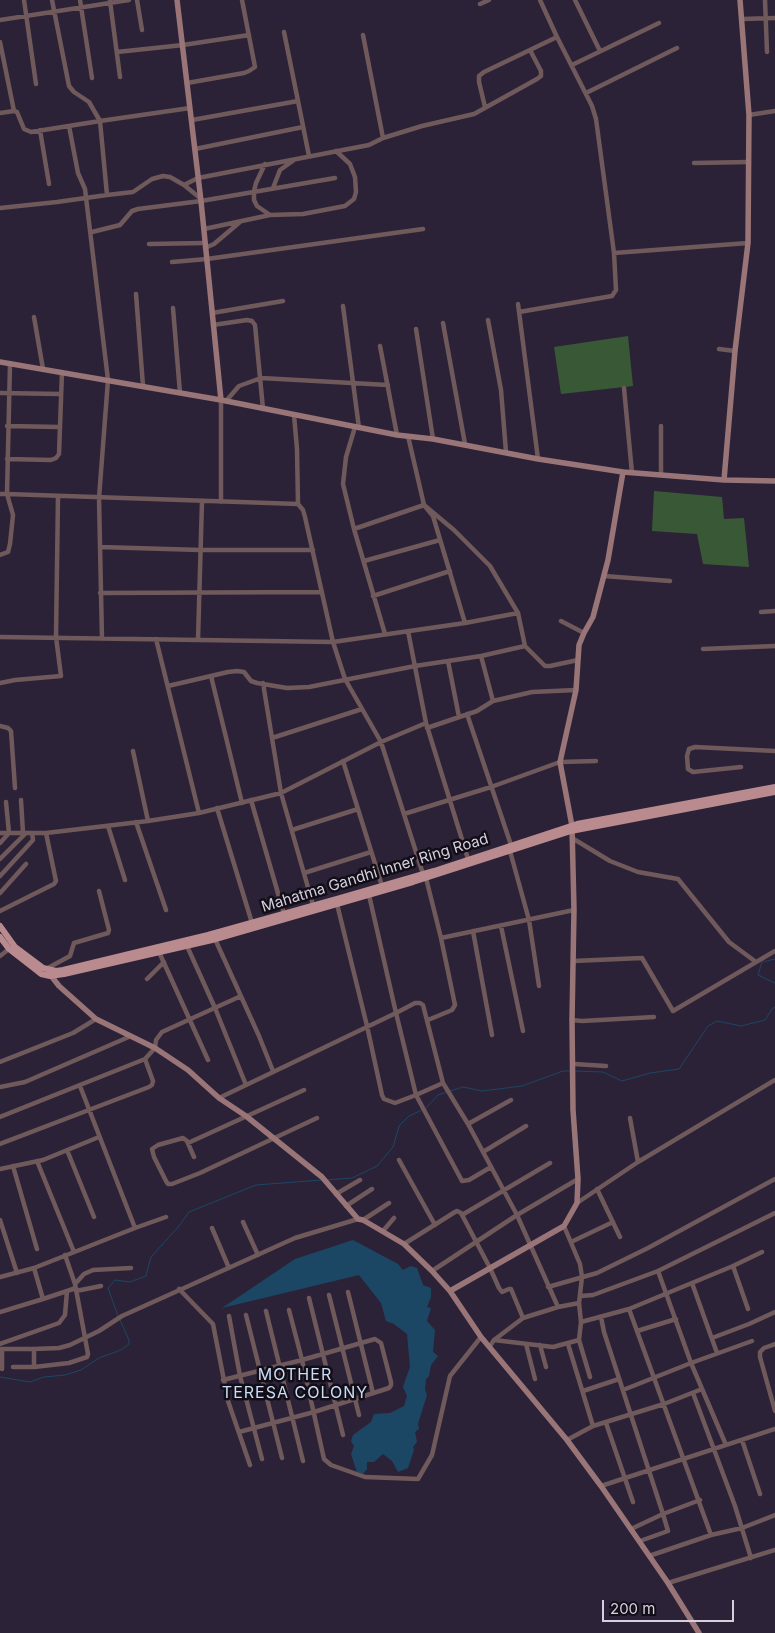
<!DOCTYPE html>
<style>
body{margin:0}
#map{position:relative;width:775px;height:1633px;overflow:hidden;background:#2c2238;font-family:Inter,sans-serif}
canvas{display:block}
.scale{position:absolute;left:602px;top:1600px;width:132px;height:22px;box-sizing:border-box;border:2px solid #d6d0de;border-top:0;padding-left:6px;font-size:15px;line-height:18px;white-space:nowrap;color:#d6d0de;-webkit-text-stroke:4px #120e17;paint-order:stroke}
</style>
<div id="map">
<canvas width="775" height="1633"></canvas>
<div class="scale">200 m</div>
</div>
<script>
const c = document.querySelector('canvas').getContext('2d');
c.lineJoin = 'round';
function fillPath(path, color) { c.fillStyle = color; c.fill(path, 'evenodd'); }
const shape = rows => new Path2D(rows.map(r => 'M' + r).join(''));
function trace(path, color, width, dash) { c.strokeStyle = color; c.lineWidth = width; c.lineCap = dash ? 'butt' : 'round'; c.setLineDash(dash || []); c.stroke(path); }
function write(font, color, halo, rows, align = 'center') {
  c.font = font + ' Inter,sans-serif'; c.lineWidth = 5; c.setLineDash([]); c.textBaseline = 'middle'; c.strokeStyle = halo; c.fillStyle = color; for (const [text, x, y, turn = 0] of rows) {
    c.save(); c.translate(x, y); c.rotate((+turn || 0) * Math.PI / 180); c.textAlign = isNaN(turn) ? turn : align; if (halo) c.strokeText(text, 0, 0); c.fillText(text, 0, 0); c.restore();
  }
}
fillPath(shape([
 [628,336,633,386,561,394,554,347],
 [654,491,722,497,724,519,744,518,749,567,703,564,697,534,652,531]
]), '#395936');
fillPath(shape([
 [353,1240,398,1264,403,1270,411,1266,417,1268,423,1285,431,1288,431,1297,427,1307,431,1308,427,1321,435,1330,433,1352,438,1356,431,1365,429,1376,426,1379,425,1390,427,1395,418,1424,419,1429,415,1432,417,1442,413,1447,414,1450,408,1468,398,1472,392,1461,383,1454,374,1462,367,1462,367,1469,363,1474,357,1472,351,1454,354,1446,351,1441,353,1435,371,1422,374,1414,390,1413,404,1406,407,1396,403,1387,410,1367,407,1334,394,1324,386,1321,381,1303,359,1275,222,1308,295,1259]
]), '#1c4764');
trace(shape([
 [775,959,762,962,758,975,775,983],
 [575,1071,603,1072,622,1081,650,1073,679,1069,708,1026,717,1021,741,1026,765,1020,772,1009,775,1007],
 [426,1108,438,1095,463,1087,482,1091,522,1086,563,1071,571,1071],
 [326,1180,352,1178,377,1166,393,1147,399,1126,409,1116,422,1110],
 [118,1316,108,1288,115,1280,130,1282,146,1276,151,1257,179,1226,189,1212,256,1185,322,1180],
 [0,1377,30,1382,44,1377,65,1375,81,1370,99,1358,121,1350,129,1344,129,1340,120,1320]
]), '#1c4764', 1);
trace(shape([
 [24,0,36,84],
 [52,0,69,86,74,92,89,102,100,121,190,108],
 [80,0,92,78],
 [137,0,142,30],
 [540,0,557,37],
 [575,0,600,51],
 [765,0,767,52],
 [110,1,120,77],
 [480,4,489,0],
 [742,19,775,18],
 [0,20,129,0],
 [284,32,298,101],
 [363,35,383,138],
 [0,42,14,111],
 [117,52,183,45,249,35],
 [572,65,659,23],
 [187,83,244,73,249,71,255,67,242,0],
 [586,93,677,48],
 [485,107,479,82,479,76,484,72,557,37,592,106,596,119,614,253],
 [0,113,14,111,17,112,24,129,31,132,100,121,107,195,57,202,0,208],
 [749,115,775,111],
 [192,120,298,101,309,156],
 [69,126,78,173,85,189,108,380,99,498,102,639],
 [40,130,49,184],
 [195,149,303,127],
 [694,163,749,162],
 [265,164,256,183,254,191,254,200,257,206,270,215],
 [184,185,198,178,369,145,383,138,422,126,474,114,537,79,541,76,541,71,530,50],
 [273,188,280,170,294,160],
 [107,195,133,192,152,179,163,176,170,177,184,185,200,198],
 [204,229,270,215,303,214,345,206,354,199,356,192,355,177,350,164,336,151],
 [92,232,120,225,132,211,138,209,201,201,335,178],
 [149,244,205,243],
 [205,248,214,244,240,222],
 [172,262,207,259,423,229],
 [136,294,143,386],
 [518,304,538,459],
 [343,306,359,428],
 [173,308,180,393],
 [519,312,612,296,616,290,614,253,748,243],
 [212,313,283,301],
 [34,317,43,369],
 [488,320,501,390,506,452],
 [443,323,465,444],
 [213,325,247,320,252,321,255,325,263,409],
 [416,329,433,439],
 [380,346,397,435],
 [719,349,735,351],
 [624,388,632,473],
 [0,393,61,394],
 [226,401,239,386,261,378,388,385],
 [294,415,297,449,298,504],
 [7,426,59,427],
 [355,427,346,457,343,484,354,529,385,634],
 [408,436,424,505,454,530,490,566,518,613,525,646,545,666,550,666,578,660],
 [7,459,51,460,56,458,59,454,62,372],
 [661,475,661,426],
 [0,494,7,494,10,363],
 [221,502,221,400],
 [354,529,424,505,433,516,465,623],
 [100,547,200,550,313,550],
 [0,555,8,552,10,544,13,515,7,494,298,504,303,510,305,517,333,642,345,679,381,742,423,874],
 [364,561,440,540],
 [604,576,670,581],
 [100,593,322,592],
 [373,596,450,571],
 [761,612,775,611],
 [561,621,584,633],
 [408,631,426,723],
 [0,637,333,642,465,623,518,613],
 [156,639,199,813],
 [198,640,202,501],
 [703,649,775,646],
 [481,656,493,701],
 [448,661,459,717],
 [211,676,242,803],
 [0,683,15,680,61,676,56,637,58,496],
 [263,683,281,793,313,905],
 [168,686,228,672,237,671,244,672,251,681,257,683,287,688,309,687,415,666,481,656,525,646],
 [467,714,511,845],
 [0,726,8,728,11,731,15,788],
 [427,728,477,711,493,701,532,692,576,690],
 [272,738,362,709],
 [133,751,148,821],
 [343,761,382,886],
 [741,767,693,772,688,769,687,756,689,749,695,747,775,751],
 [21,800,23,833],
 [251,800,284,914],
 [217,808,252,923],
 [404,814,491,787,560,762,596,761],
 [136,822,166,910],
 [108,826,125,880],
 [292,830,358,809],
 [0,833,46,833,148,821,199,813,281,793,381,742,426,723,468,859],
 [572,838,610,861,638,872,678,879,729,942,756,962],
 [0,843,9,833,6,802],
 [510,851,529,920,539,986],
 [0,859,26,833],
 [304,873,371,852],
 [0,876,33,840,32,833],
 [426,878,441,938,574,910],
 [0,893,26,864],
 [337,904,367,1026,382,1095,384,1099,395,1103,416,1095,462,1181,469,1180,491,1167],
 [0,911,54,884,56,881,46,833],
 [501,926,523,1031],
 [473,931,492,1035],
 [215,939,259,1036,273,1071],
 [187,946,215,1008,246,1085],
 [159,952,208,1060],
 [0,956,9,949],
 [573,961,642,958,673,1011,775,951],
 [46,969,70,956,74,943,108,933,109,930,99,891],
 [147,979,164,962],
 [428,1020,452,1010,455,1005,441,938],
 [572,1020,582,1021,654,1017],
 [0,1062,73,1033,96,1019],
 [574,1064,606,1066],
 [443,1083,423,1005,420,1003,415,1003,396,1013,416,1095,443,1083,468,1124,517,1215,558,1307],
 [80,1086,135,1228],
 [0,1087,25,1082,131,1036],
 [219,1098,396,1013,369,895],
 [0,1117,145,1059,155,1048,156,1040,162,1032,241,996],
 [630,1118,638,1162],
 [468,1124,511,1100],
 [188,1143,304,1090],
 [0,1144,149,1087,152,1085,153,1081,145,1059],
 [67,1150,94,1217],
 [483,1152,526,1126],
 [194,1157,187,1141,183,1138,158,1145,152,1149,154,1157,166,1181,168,1184,172,1184,200,1173,317,1118],
 [399,1160,435,1225],
 [37,1161,74,1252],
 [13,1166,37,1249],
 [0,1169,43,1160,99,1137],
 [597,1189,620,1237],
 [336,1194,360,1180],
 [577,1203,638,1162,775,1080],
 [346,1206,372,1189],
 [462,1215,550,1163],
 [0,1220,17,1273],
 [363,1220,389,1203],
 [243,1222,258,1255],
 [212,1228,229,1268],
 [383,1231,394,1218],
 [571,1242,613,1222],
 [404,1244,455,1212,457,1211,461,1213,490,1268,499,1288,502,1292,509,1289,511,1289,523,1318,494,1340,490,1346],
 [65,1255,75,1284],
 [733,1266,762,1252],
 [34,1268,43,1299,76,1288],
 [432,1271,517,1215,578,1179],
 [658,1271,691,1363,726,1445],
 [0,1277,34,1268,135,1228,166,1217],
 [692,1283,717,1353],
 [548,1287,597,1273,648,1248,775,1179],
 [179,1289,213,1324,228,1401,250,1465],
 [76,1291,101,1286],
 [348,1292,373,1393],
 [329,1295,359,1415],
 [581,1296,593,1295,658,1271,775,1213],
 [309,1298,343,1435],
 [579,1303,581,1322,579,1340,590,1377],
 [629,1309,711,1535],
 [289,1310,302,1360,324,1459,331,1465,365,1477,418,1479,432,1455,450,1376,481,1337],
 [266,1311,303,1461],
 [0,1312,43,1299],
 [246,1315,282,1458],
 [229,1316,240,1376,262,1459],
 [601,1317,604,1332,663,1514,631,1529],
 [523,1318,558,1307,579,1303,582,1277,580,1264,564,1226],
 [581,1322,629,1309,733,1266,748,1309],
 [637,1331,676,1319],
 [712,1338,749,1324,775,1312],
 [494,1340,553,1347,579,1340],
 [0,1344,59,1323,65,1315,67,1291],
 [526,1344,535,1379],
 [775,1344,764,1348,760,1352,760,1357,775,1411],
 [540,1345,546,1367],
 [0,1349,34,1349,59,1348,70,1345,99,1331,122,1316,295,1238,358,1219],
 [2,1349,2,1369],
 [13,1367,34,1367,34,1349],
 [34,1367,69,1363,87,1357,88,1354,75,1284,84,1274,93,1270,131,1268],
 [223,1380,302,1360,375,1339,381,1343,391,1382,391,1385,389,1388,314,1412,239,1432],
 [623,1390,691,1363,752,1341],
 [583,1391,619,1379],
 [693,1393,735,1506,751,1558],
 [606,1423,633,1502],
 [593,1426,664,1404,702,1389],
 [567,1440,593,1426,568,1344],
 [742,1440,760,1494],
 [601,1486,775,1429],
 [640,1541,668,1531,663,1514,700,1500],
 [649,1556,711,1535,742,1528,775,1515],
 [668,1583,775,1550]
]), '#70595b', 4.5);
trace(shape([
 [177,0,201,201,221,400],
 [0,362,221,400,397,435,433,439,538,459,623,472,724,480,775,481],
 [724,480,735,351,748,243,749,115,740,0],
 [49,973,59,986,96,1019,155,1048,188,1070,219,1098,246,1116,322,1177,358,1219,363,1220,404,1244,432,1271,450,1291,481,1337,567,1440,601,1486,668,1583,699,1633],
 [450,1291,564,1226,577,1203,578,1179,573,1110,572,1020,574,910,572,826,560,762,576,690,579,645,584,633,593,617,608,560,623,472]
]), '#997577', 5.5);
trace(shape([
 [0,926,15,947,43,968,56,971,63,970,208,935,337,899,434,871,577,824,775,787],
 [0,937,9,949,36,970,41,974,50,976,64,974,212,940,413,882,571,831,775,792]
]), '#b98a8e', 6);
write('15px', '#d6d0de', '#120e17', [
 ["Mahatma Gandhi Inner Ring Road",375,873,-17]
]);
c.letterSpacing = '1px';
write('16px', '#caddf6', '#120e17', [
 ["MOTHER",295,1375],
 ["TERESA COLONY",295,1393]
]);
c.letterSpacing = '0px';
</script>
